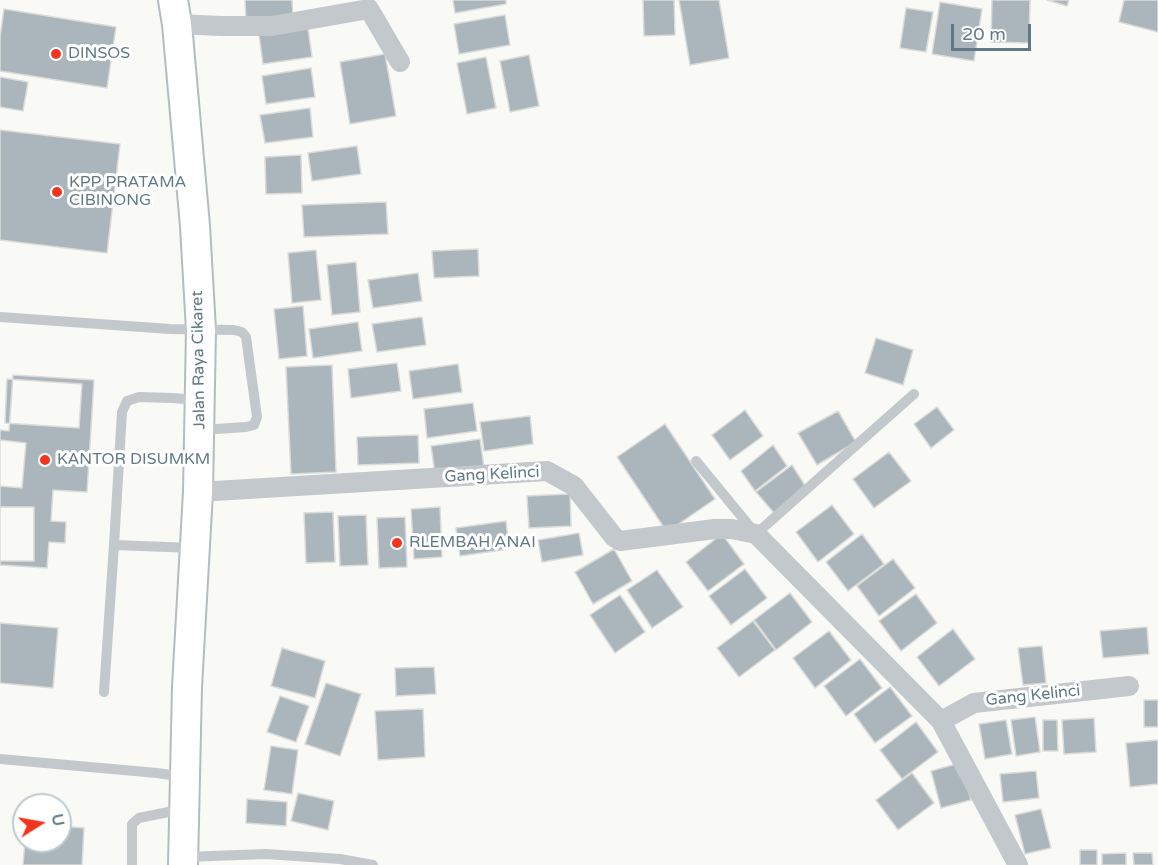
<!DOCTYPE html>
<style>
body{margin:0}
#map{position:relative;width:1158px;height:865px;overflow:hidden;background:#f9f9f6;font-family:"Varela Round",sans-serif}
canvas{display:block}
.north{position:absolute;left:12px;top:793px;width:60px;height:60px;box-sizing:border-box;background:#fff;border:2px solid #c0c9ce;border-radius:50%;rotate:79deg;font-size:16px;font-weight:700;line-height:24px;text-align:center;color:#617984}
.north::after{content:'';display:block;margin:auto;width:21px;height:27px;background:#f2351e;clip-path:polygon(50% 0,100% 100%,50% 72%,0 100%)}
.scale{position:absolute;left:951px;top:24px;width:80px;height:27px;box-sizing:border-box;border:3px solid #617984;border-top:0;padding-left:8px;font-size:18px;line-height:21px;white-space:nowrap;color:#617984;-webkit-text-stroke:4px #fff;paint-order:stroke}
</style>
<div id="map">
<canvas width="1158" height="865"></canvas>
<div class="north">U</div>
<div class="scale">20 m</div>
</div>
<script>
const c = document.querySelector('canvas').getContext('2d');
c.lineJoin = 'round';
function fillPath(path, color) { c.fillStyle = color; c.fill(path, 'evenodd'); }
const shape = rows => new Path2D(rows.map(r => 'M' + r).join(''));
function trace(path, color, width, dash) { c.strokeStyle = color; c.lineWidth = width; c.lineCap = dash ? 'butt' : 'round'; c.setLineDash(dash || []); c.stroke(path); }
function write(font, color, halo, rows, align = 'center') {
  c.font = font + ' "Varela Round",sans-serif'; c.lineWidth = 6; c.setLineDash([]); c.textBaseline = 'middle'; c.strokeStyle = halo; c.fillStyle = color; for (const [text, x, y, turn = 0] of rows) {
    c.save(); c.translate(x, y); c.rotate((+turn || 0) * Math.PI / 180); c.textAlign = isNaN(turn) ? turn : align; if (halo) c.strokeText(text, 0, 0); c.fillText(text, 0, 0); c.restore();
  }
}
const building = shape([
 [245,0,292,0,293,17,246,19,245,0],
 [453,0,506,0,506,4,455,13,453,0],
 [643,0,674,0,675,35,644,36,643,0],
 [679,0,719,0,729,58,690,65,679,0],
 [992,0,1030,0,1029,43,991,42,992,0],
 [1047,0,1069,0,1067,6,1047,0],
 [1124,0,1158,0,1158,32,1119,22,1124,0],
 [940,2,982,9,974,61,932,54,940,2],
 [906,8,933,12,926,52,900,48,906,8],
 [4,9,116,27,107,88,0,71,0,37,4,9],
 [505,15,510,45,459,54,454,24,505,15],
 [308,28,312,57,263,64,259,35,308,28],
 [385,54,396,116,350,124,340,62,385,54],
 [529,55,539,106,510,112,500,61,529,55],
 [486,57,496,108,467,114,457,63,486,57],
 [311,68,315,97,266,104,262,76,311,68],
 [0,77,28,82,23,111,0,107,0,77],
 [310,108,313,137,265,143,260,115,310,108],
 [0,130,120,144,107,253,0,240,0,130],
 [357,146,361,174,312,181,308,153,357,146],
 [301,155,302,193,266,194,265,157,301,155],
 [386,202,388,234,304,237,302,205,386,202],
 [478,249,479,276,434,278,432,251,478,249],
 [316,250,321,300,292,303,288,253,316,250],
 [356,262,360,312,332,315,327,265,356,262],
 [418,273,422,301,373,308,368,280,418,273],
 [303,306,307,356,279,359,274,309,303,306],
 [422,317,426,345,377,352,372,324,422,317],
 [358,322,362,351,313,358,309,329,358,322],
 [876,338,913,350,903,385,865,373,876,338],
 [397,363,401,391,351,398,348,369,397,363],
 [458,364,462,392,413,399,409,371,458,364],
 [332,365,336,472,291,474,286,367,332,365],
 [13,375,94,380,87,492,53,490,51,521,66,522,65,543,49,542,47,568,0,565,0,430,9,431,13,375],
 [7,379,82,384,79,428,5,423,7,379],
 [473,403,477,431,427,438,424,409,473,403],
 [937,407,954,430,931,448,914,424,937,407],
 [745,410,763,436,730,460,712,435,745,410],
 [838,411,856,442,817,465,798,433,838,411],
 [530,416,533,444,484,451,480,422,530,416],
 [665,424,715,499,667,532,617,457,665,424],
 [418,435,419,463,358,465,357,437,418,435],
 [480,439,484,468,435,474,431,446,480,439],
 [0,440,26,443,22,488,0,486,0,440],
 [773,445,787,466,755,491,741,471,773,445],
 [889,452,911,481,874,508,853,479,889,452],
 [792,465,806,487,774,513,756,492,792,465],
 [570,494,571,526,529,528,527,496,570,494],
 [832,505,854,534,818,562,796,532,832,505],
 [0,507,34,507,34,561,0,561,0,507],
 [440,507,442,557,414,559,411,509,440,507],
 [333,512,335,562,306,563,304,513,333,512],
 [366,515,368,565,340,566,338,516,366,515],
 [405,517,407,567,379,568,377,518,405,517],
 [506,521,509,549,460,556,456,528,506,521],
 [579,533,583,555,542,562,538,540,579,533],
 [722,534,744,564,708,591,686,562,722,534],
 [862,534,884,564,848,591,826,562,862,534],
 [614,549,632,581,593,604,575,572,614,549],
 [893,559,915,588,879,616,857,586,893,559],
 [745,569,767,598,731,625,709,596,745,569],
 [657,570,683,607,652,628,627,590,657,570],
 [790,593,812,622,776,650,754,620,790,593],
 [916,594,937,623,901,651,879,621,916,594],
 [620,595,645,632,615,653,590,615,620,595],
 [753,621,775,650,739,677,717,648,753,621],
 [0,623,58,628,53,688,0,683,0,623],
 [1147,627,1149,654,1103,658,1100,631,1147,627],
 [953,629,975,659,939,686,917,657,953,629],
 [829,631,851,660,815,688,793,658,829,631],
 [1042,646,1046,683,1023,685,1018,648,1042,646],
 [282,648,325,661,315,698,271,686,282,648],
 [860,659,882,688,846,716,824,686,860,659],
 [434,667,436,694,396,696,395,668,434,667],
 [326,683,361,694,340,756,305,744,326,683],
 [890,687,912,716,875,743,854,714,890,687],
 [280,696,309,706,296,742,267,732,280,696],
 [1144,700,1158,700,1158,727,1144,727,1144,700],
 [423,709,425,757,378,760,375,711,423,709],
 [1035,717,1040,752,1016,756,1011,720,1035,717],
 [1094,718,1096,752,1064,754,1062,720,1094,718],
 [1006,720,1012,754,985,759,979,724,1006,720],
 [1043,720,1057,720,1058,751,1043,751,1043,720],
 [916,722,938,752,902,779,880,750,916,722],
 [1158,740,1158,784,1130,787,1126,743,1158,740],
 [271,746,298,750,292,794,264,790,271,746],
 [960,763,971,800,941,808,931,771,960,763],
 [1036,771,1039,798,1003,802,1000,774,1036,771],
 [912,773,934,803,898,830,876,800,912,773],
 [298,793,334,801,328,830,291,821,298,793],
 [247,799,287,802,286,826,246,823,247,799],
 [1041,809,1051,848,1025,854,1015,815,1041,809],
 [60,826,84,828,82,865,23,865,25,841,60,841,60,826],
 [1080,850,1097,850,1097,865,1080,865,1080,850],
 [1126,853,1126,865,1102,865,1102,854,1126,853],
 [1133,853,1152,853,1153,865,1134,865,1133,853]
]);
fillPath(building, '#aab6bb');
trace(building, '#dbdbd9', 1.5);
const secondary = shape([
 [173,0,177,24,195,226,201,330,198,492,187,687,183,865]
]);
trace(secondary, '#b4bcc0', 32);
trace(shape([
 [0,317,170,329,234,330,242,332,246,337,257,417,254,425,246,427,201,430],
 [696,461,756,534,914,394],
 [194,548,114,545,122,412,127,401,139,397,172,398,200,400],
 [104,692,114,545],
 [0,759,157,773,185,777],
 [185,857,266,854,340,859,373,865],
 [132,865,132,824,139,818,183,809]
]), '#c2c8cb', 10);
trace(shape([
 [177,24,221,26,272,26,369,9,400,62],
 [198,492,547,471,574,486,614,537,620,541,715,529,732,529,756,534,941,721,1018,865],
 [941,721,974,703,1129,686]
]), '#c2c8cb', 20);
trace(secondary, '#fff', 28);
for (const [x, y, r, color] of [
 [56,54,6,"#f2351e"],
 [57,192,6,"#f2351e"],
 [45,460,6,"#f2351e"],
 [397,543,6,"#f2351e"]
]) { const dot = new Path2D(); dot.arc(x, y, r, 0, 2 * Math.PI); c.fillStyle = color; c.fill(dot); trace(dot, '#fff', 2); }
write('16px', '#617984', '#fff', [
 ["DINSOS",68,54],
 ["KPP PRATAMA",69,183],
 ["CIBINONG",69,201],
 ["KANTOR DISUMKM",57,460],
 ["RLEMBAH ANAI",409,543]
], 'left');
write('16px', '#617984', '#fff', [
 ["Jalan Raya Cikaret",199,360,-91],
 ["Gang Kelinci",492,475,-3],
 ["Gang Kelinci",1033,696,-6]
]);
</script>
